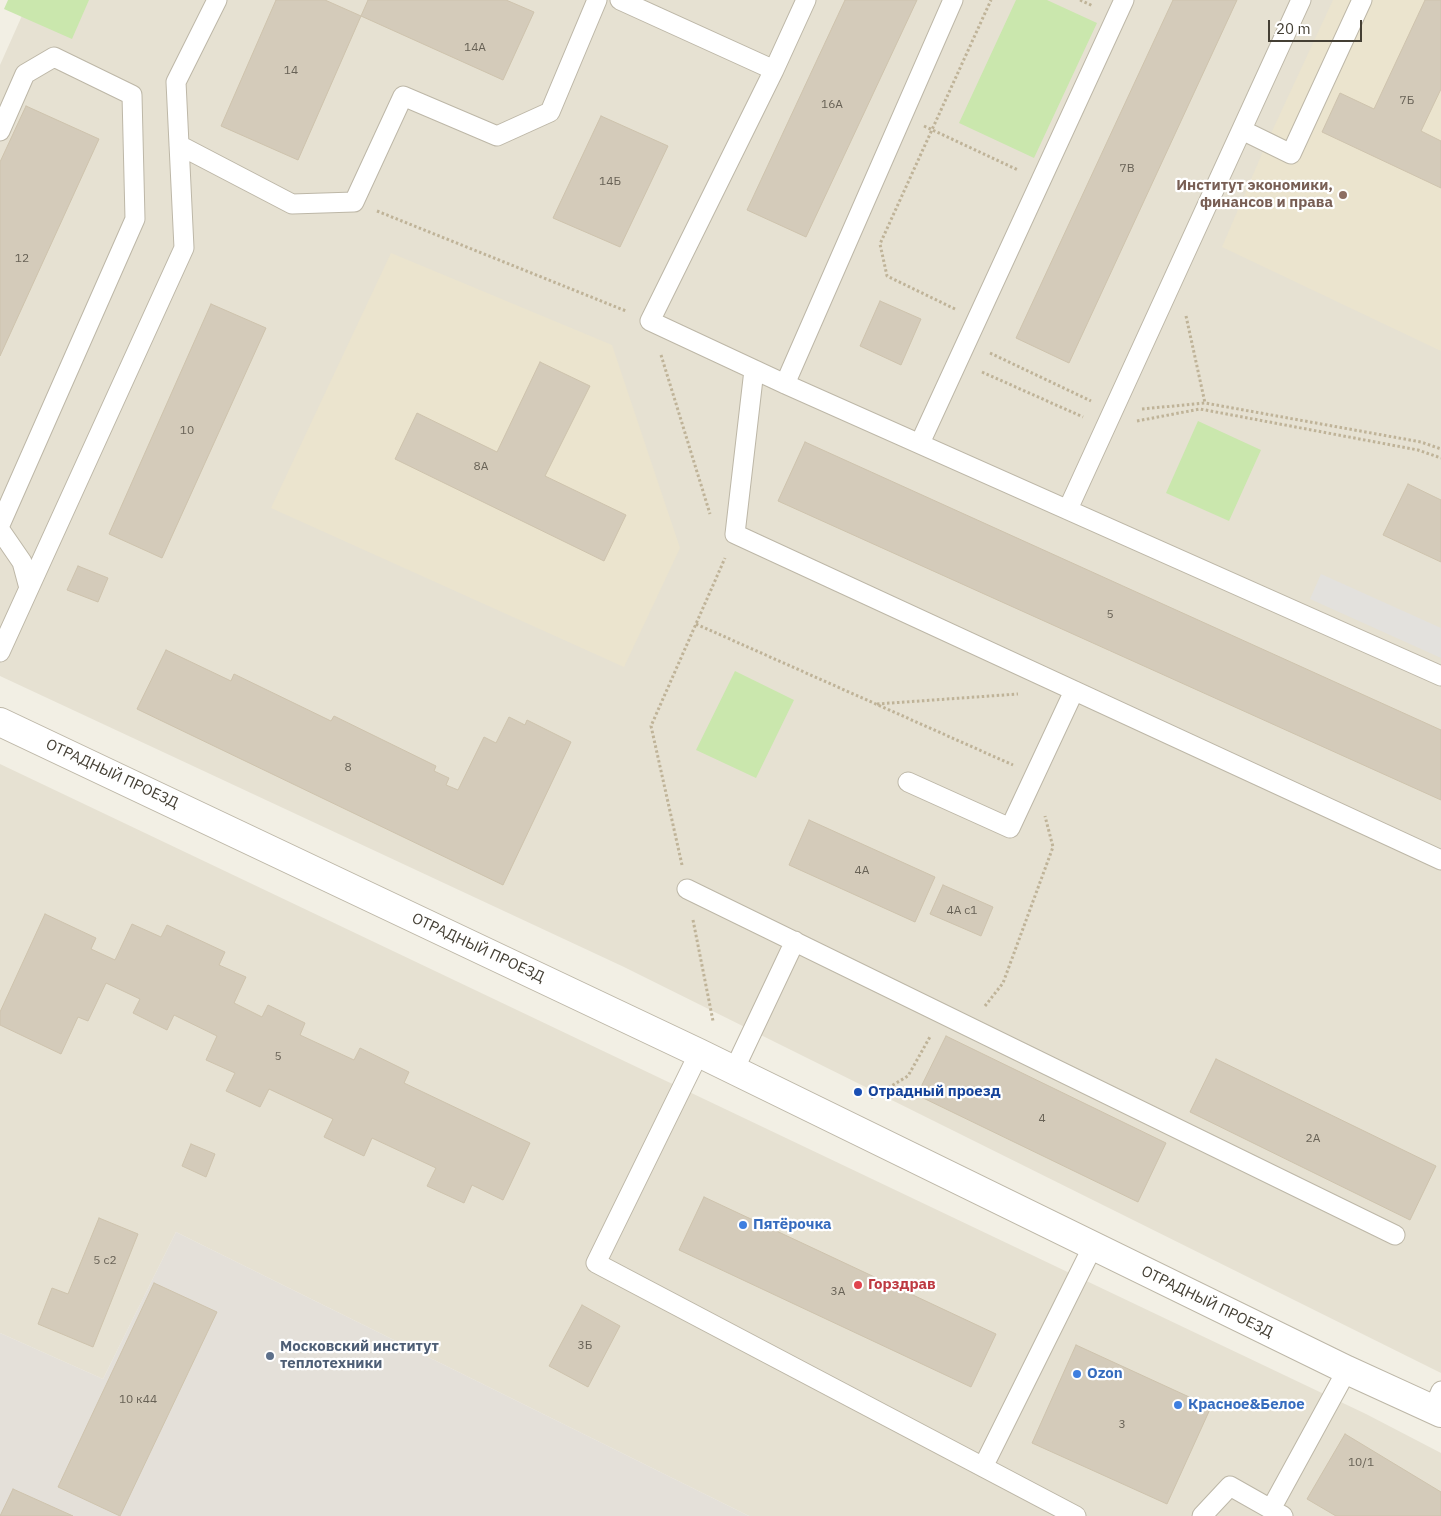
<!DOCTYPE html>
<meta charset="utf-8">
<style>
body{margin:0}
#map{position:relative;width:1441px;height:1516px;overflow:hidden;background:#f2efe4;font-family:"IBM Plex Sans",sans-serif}
canvas{display:block}
.scale{position:absolute;left:1268px;top:20px;width:94px;height:22px;box-sizing:border-box;border:2px solid #443f34;border-top:0;padding-left:6px;font-size:15px;line-height:18px;white-space:nowrap;color:#443f34;-webkit-text-stroke:4px #fff;paint-order:stroke}
</style>
<div id="map">
<canvas width="1441" height="1516"></canvas>
<div class="scale">20 m</div>
</div>
<script>
const c = document.querySelector('canvas').getContext('2d');
c.lineJoin = 'round';
function fillPath(path, color) { c.fillStyle = color; c.fill(path, 'evenodd'); }
const shape = rows => new Path2D(rows.map(r => 'M' + r).join(''));
function trace(path, color, width, dash) { c.strokeStyle = color; c.lineWidth = width; c.lineCap = dash ? 'butt' : 'round'; c.setLineDash(dash || []); c.stroke(path); }
function write(font, color, halo, rows, align = 'center') {
  c.font = font + ' "IBM Plex Sans",sans-serif'; c.lineWidth = 4.5; c.setLineDash([]); c.textBaseline = 'middle'; c.strokeStyle = halo; c.fillStyle = color; for (const [text, x, y, turn = 0] of rows) {
    c.save(); c.translate(x, y); c.rotate((+turn || 0) * Math.PI / 180); c.textAlign = isNaN(turn) ? turn : align; if (halo) c.strokeText(text, 0, 0); c.fillText(text, 0, 0); c.restore();
  }
}
fillPath(shape([
 [29,0,1441,0,1441,1373,624,967,0,676,0,65],
 [0,764,1366,1414,1441,1453,1441,1516,749,1516,176,1232,103,1379,0,1333]
]), '#e6e1d2');
fillPath(shape([
 [176,1232,749,1516,0,1516,0,1333,103,1379]
]), '#e4e0d9');
fillPath(shape([
 [1333,0,1441,0,1441,351,1222,247,1267,142],
 [391,253,612,345,680,548,624,667,271,508]
]), '#ebe4ce');
fillPath(shape([
 [8,0,89,0,72,39,4,9],
 [1016,0,1047,0,1097,23,1034,158,959,123],
 [1198,421,1261,450,1229,521,1166,493],
 [735,671,794,700,756,778,696,750]
]), '#cae7ad');
fillPath(shape([
 [1321,574,1441,628,1441,658,1310,599]
]), '#e3e1dd');
const building = shape([
 [276,0,325,0,361,16,298,160,221,126,276,0],
 [368,0,506,0,534,12,503,80,361,16,368,0],
 [845,0,917,0,806,237,747,210,845,0],
 [1173,0,1237,0,1069,363,1016,338,1173,0],
 [1425,0,1441,0,1441,89,1421,131,1441,141,1441,188,1322,132,1340,93,1374,109,1425,0],
 [26,106,99,139,0,356,0,162,26,106],
 [601,116,668,146,620,247,553,218,601,116],
 [880,301,921,319,901,365,860,346,880,301],
 [211,304,266,328,162,558,109,534,211,304],
 [540,362,590,386,545,476,626,515,604,561,395,459,417,413,497,452,540,362],
 [805,442,1441,730,1441,800,778,501,805,442],
 [1408,484,1441,500,1441,562,1383,535,1408,484],
 [78,566,108,578,98,602,67,590,78,566],
 [166,650,231,681,234,674,331,721,334,716,436,766,434,771,449,778,446,785,458,790,484,737,496,743,509,717,525,725,527,720,571,742,503,885,137,709,166,650],
 [809,820,935,877,915,922,789,865,809,820],
 [943,885,993,907,981,936,930,914,943,885],
 [45,914,96,938,91,949,115,960,132,924,161,937,167,925,225,952,219,965,246,977,234,1003,262,1017,268,1005,305,1023,300,1035,354,1060,360,1048,409,1072,404,1083,530,1143,503,1200,472,1185,464,1203,427,1186,436,1168,372,1138,364,1156,324,1137,333,1119,269,1089,260,1107,226,1091,235,1073,206,1060,217,1036,174,1015,167,1030,133,1013,140,999,106,983,88,1021,78,1017,61,1054,0,1025,0,1012,45,914],
 [946,1036,1166,1143,1138,1202,917,1095,946,1036],
 [1216,1059,1436,1166,1410,1220,1190,1112,1216,1059],
 [191,1144,215,1154,206,1177,182,1166,191,1144],
 [704,1197,996,1334,971,1387,679,1250,704,1197],
 [99,1218,138,1234,93,1347,38,1324,52,1288,68,1294,99,1218],
 [154,1283,217,1312,120,1516,58,1487,154,1283],
 [582,1305,620,1326,588,1387,549,1366,582,1305],
 [1076,1345,1211,1407,1167,1504,1032,1443,1076,1345],
 [1345,1434,1441,1492,1441,1516,1336,1516,1307,1499,1345,1434],
 [13,1489,73,1516,0,1516,13,1489]
]);
fillPath(building, '#d4cbba');
trace(building, '#cec3ad', 1);
const service = shape([
 [620,0,774,70,650,321,785,384,1441,676],
 [774,70,806,0],
 [1242,130,1291,154,1362,0],
 [0,131,25,74,54,57,132,95,135,219,0,525],
 [179,145,292,204,354,202,403,96,497,136,550,112,597,0],
 [754,370,735,534,1441,860],
 [785,384,953,0],
 [920,443,1124,0],
 [1068,509,1301,0],
 [0,530,22,562,29,588],
 [0,652,184,248,176,82,217,0],
 [908,782,1010,828,1074,691],
 [687,889,1395,1235],
 [699,1053,596,1263,1076,1516],
 [734,1070,795,941],
 [1433,1409,1441,1391],
 [983,1467,1093,1246],
 [1271,1509,1347,1370],
 [1202,1516,1230,1486,1283,1516]
]);
const minor = shape([
 [0,722,699,1053,1347,1370,1441,1413]
]);
trace(service, '#bdb7a7', 21);
trace(minor, '#bdb7a7', 30);
trace(shape([
 [1080,0,1093,6],
 [924,126,1018,170],
 [377,211,626,311],
 [955,309,887,276,880,244,991,0],
 [1186,316,1205,403],
 [990,353,1091,401],
 [661,355,710,514],
 [982,372,1083,417],
 [1142,409,1205,403,1421,442,1441,449],
 [1137,421,1200,409,1418,450,1441,458],
 [696,624,1013,765],
 [877,704,1018,694],
 [682,865,651,726,725,558],
 [693,920,713,1021],
 [985,1006,1003,983,1053,847,1045,816],
 [871,1098,908,1076,931,1035]
]), '#bfb398', 3, [2.5, 2.5]);
trace(service, '#fff', 19);
trace(minor, '#fff', 28);
for (const [x, y, r, color] of [
 [1343,195,5,"#8d6e63"],
 [858,1092,5,"#1a4fb4"],
 [743,1225,5,"#3f7fe0"],
 [858,1285,5,"#e0444e"],
 [270,1356,5,"#5c6f8a"],
 [1077,1374,5,"#3f7fe0"],
 [1178,1405,5,"#3f7fe0"]
]) { const dot = new Path2D(); dot.arc(x, y, r, 0, 2 * Math.PI); c.fillStyle = color; c.fill(dot); trace(dot, '#fff', 2); }
write('12px', '#686256', null, [
 ["14А",475,48],
 ["14",291,71],
 ["7Б",1407,101],
 ["16А",832,105],
 ["7В",1127,169],
 ["14Б",610,182],
 ["12",22,259],
 ["10",187,431],
 ["8А",481,467],
 ["5",1110,615],
 ["8",348,768],
 ["4А",862,871],
 ["4А с1",962,911],
 ["5",278,1057],
 ["4",1042,1119],
 ["2А",1313,1139],
 ["5 с2",105,1261],
 ["3А",838,1292],
 ["3Б",585,1346],
 ["10 к44",138,1400],
 ["3",1122,1425],
 ["10/1",1361,1463]
]);
write('bold 15px', '#785e54', '#fff', [
 ["Институт экономики,",1333,186],
 ["финансов и права",1333,203]
], 'right');
write('15px', '#443f34', '#fff', [
 ["ОТРАДНЫЙ ПРОЕЗД",112,774,25],
 ["ОТРАДНЫЙ ПРОЕЗД",478,948,25],
 ["ОТРАДНЫЙ ПРОЕЗД",1207,1302,26]
]);
write('bold 15px', '#164399', '#fff', [
 ["Отрадный проезд",868,1092]
], 'left');
write('bold 15px', '#366cbe', '#fff', [
 ["Пятёрочка",753,1225],
 ["Ozon",1087,1374],
 ["Красное&Белое",1188,1405]
], 'left');
write('bold 15px', '#be3a42', '#fff', [
 ["Горздрав",868,1285]
], 'left');
write('bold 15px', '#4e5e75', '#fff', [
 ["Московский институт",280,1347],
 ["теплотехники",280,1364]
], 'left');
</script>
